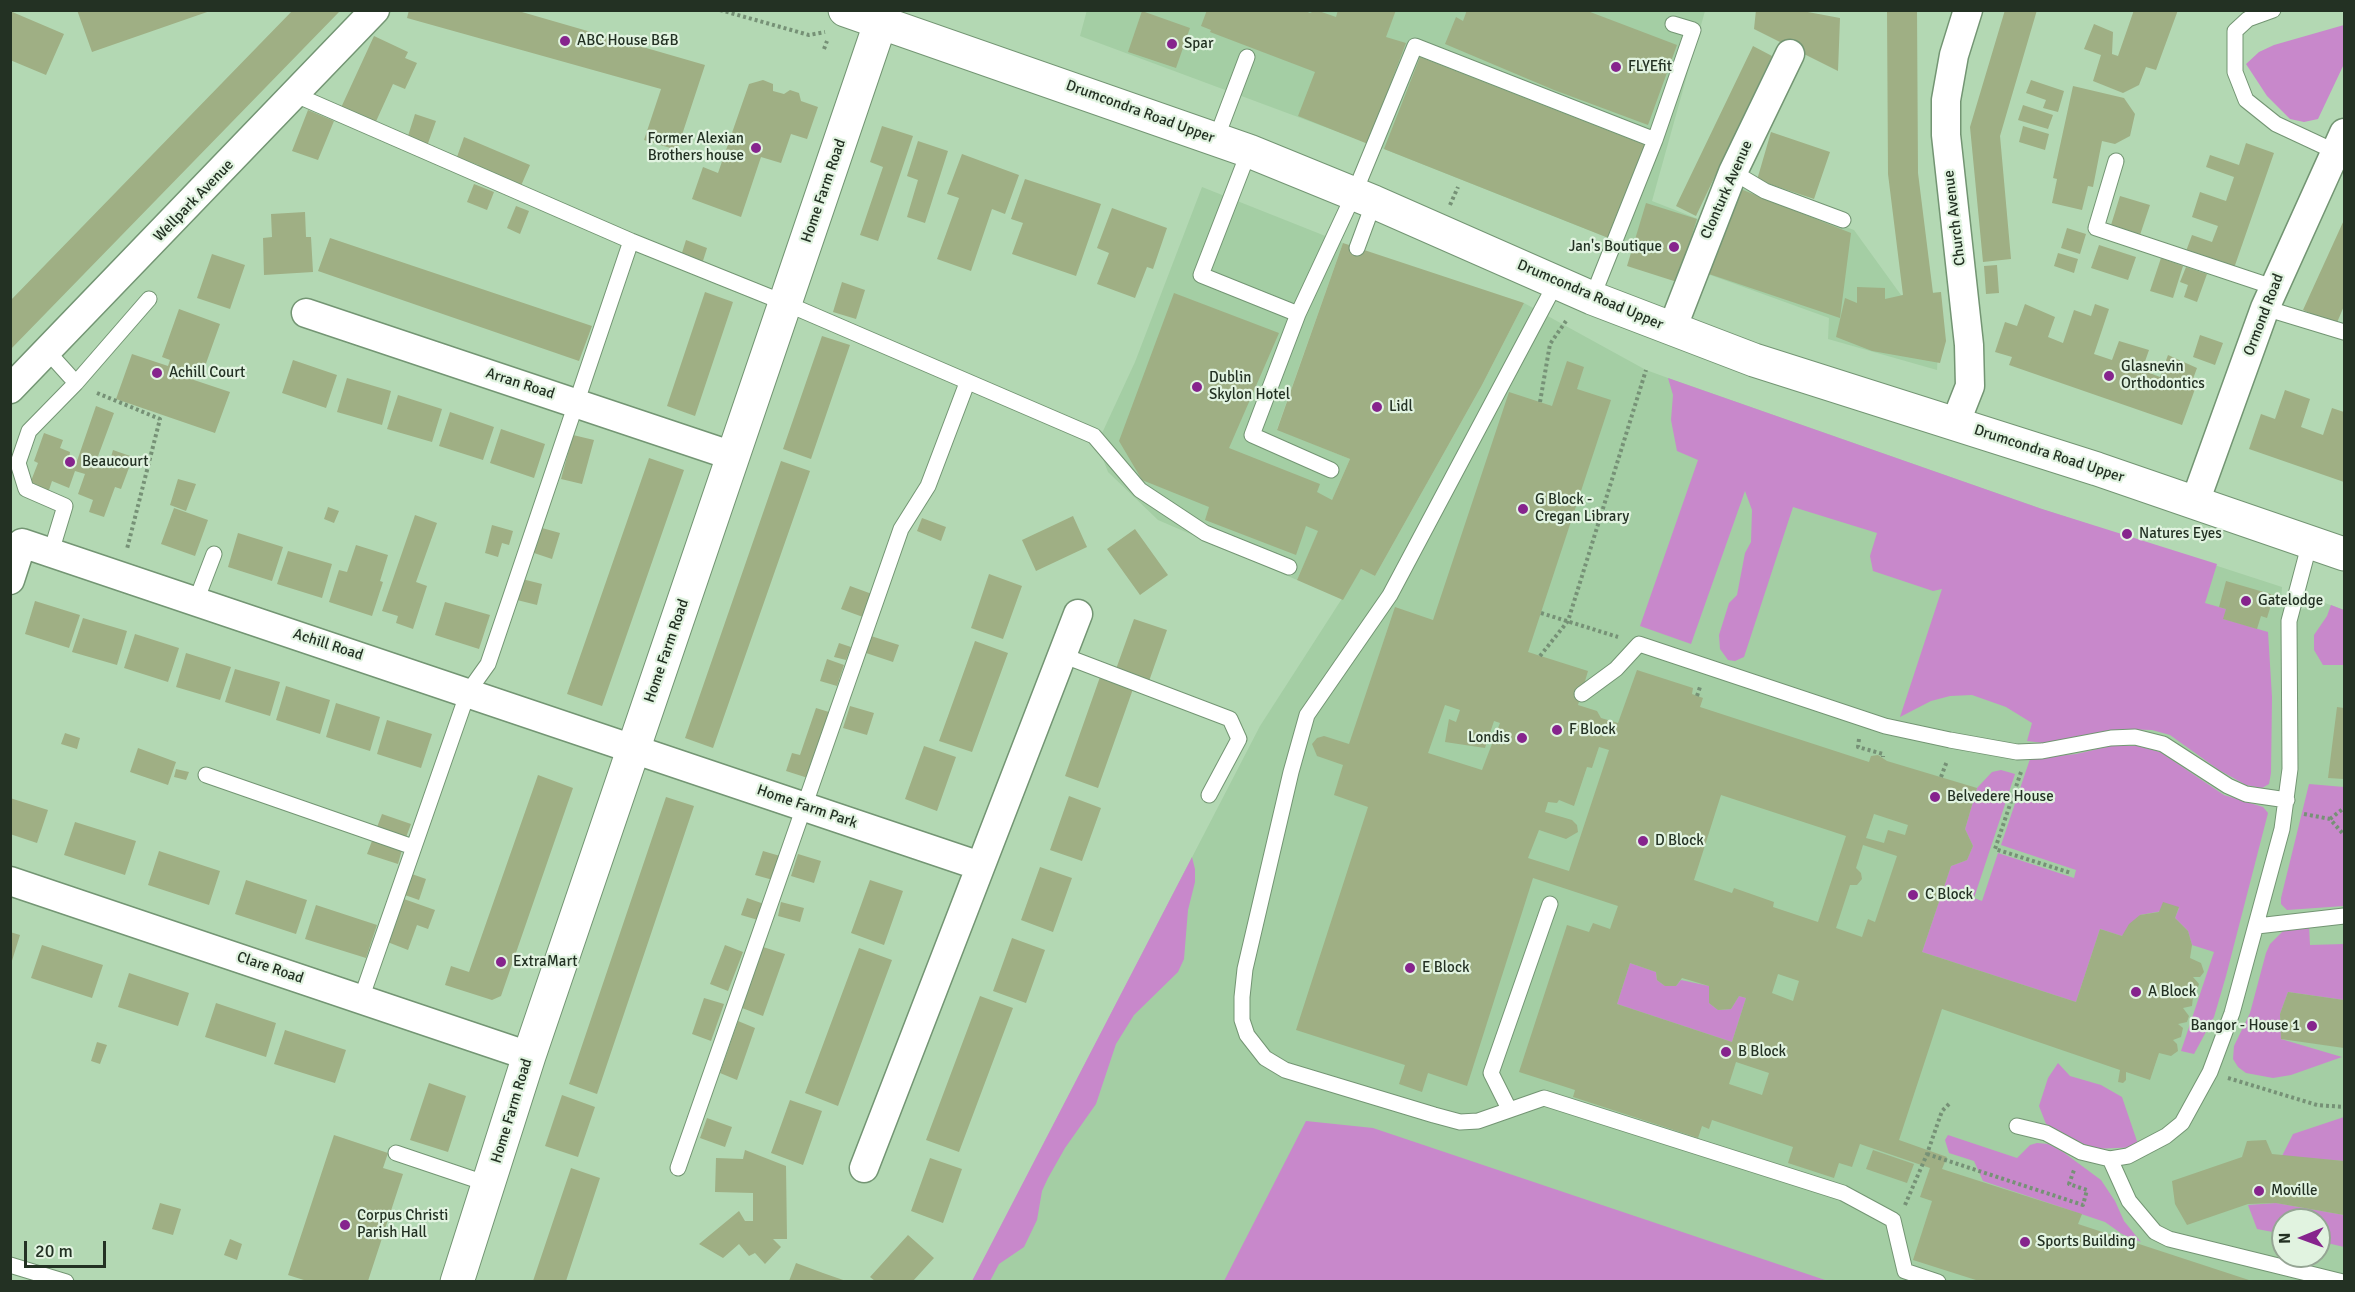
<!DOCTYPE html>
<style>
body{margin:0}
#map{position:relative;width:2355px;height:1292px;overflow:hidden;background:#b3d8b3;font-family:Signika,sans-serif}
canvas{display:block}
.frame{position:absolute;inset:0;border:12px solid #233123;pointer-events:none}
.north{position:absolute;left:2271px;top:1208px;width:60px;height:60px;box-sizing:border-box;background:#e1f3e0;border:2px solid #95a594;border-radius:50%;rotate:269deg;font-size:16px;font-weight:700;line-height:24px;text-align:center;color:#233123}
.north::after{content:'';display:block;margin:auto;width:21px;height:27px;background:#86248d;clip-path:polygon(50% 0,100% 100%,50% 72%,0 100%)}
.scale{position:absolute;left:24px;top:1241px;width:82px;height:27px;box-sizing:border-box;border:3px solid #233123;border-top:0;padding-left:8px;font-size:18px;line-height:21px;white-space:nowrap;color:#233123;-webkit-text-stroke:4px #e1f3e0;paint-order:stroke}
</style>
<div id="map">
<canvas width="2355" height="1292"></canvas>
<div class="frame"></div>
<div class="north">N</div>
<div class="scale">20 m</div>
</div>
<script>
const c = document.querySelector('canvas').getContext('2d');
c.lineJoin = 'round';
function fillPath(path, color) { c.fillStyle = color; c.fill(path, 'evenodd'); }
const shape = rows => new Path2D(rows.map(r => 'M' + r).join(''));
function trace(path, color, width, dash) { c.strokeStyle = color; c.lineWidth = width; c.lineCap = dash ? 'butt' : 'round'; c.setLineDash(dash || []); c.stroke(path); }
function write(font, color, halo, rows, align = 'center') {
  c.font = font + ' Signika,sans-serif'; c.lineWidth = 4.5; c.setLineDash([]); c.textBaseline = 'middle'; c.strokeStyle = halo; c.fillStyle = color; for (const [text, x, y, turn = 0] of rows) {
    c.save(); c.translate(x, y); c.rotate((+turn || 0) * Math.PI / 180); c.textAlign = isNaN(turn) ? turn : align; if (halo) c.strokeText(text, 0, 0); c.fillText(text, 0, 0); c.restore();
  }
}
fillPath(shape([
 [1087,10,1705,11,1652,201,1711,224,1729,183,1854,230,1901,295,1941,292,1937,370,1828,339,1829,318,1611,239,1384,149,1080,36],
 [1202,187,1343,243,1277,429,1350,459,1297,580,1158,520,1108,472,1097,444,1135,362],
 [1524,303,1646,370,1668,378,2042,509,2282,587,2281,601,2291,611,2305,609,2314,599,2344,610,2344,1281,972,1282,1260,726,1361,569,1375,576,1482,385],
 [2283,1220,2319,1220,2319,1256,2283,1256]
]), '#a4cea4');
fillPath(shape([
 [2344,25,2344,64,2318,119,2304,122,2290,119,2267,96,2246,64,2259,52,2274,45],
 [1668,378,2042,509,2217,564,2205,603,2226,609,2224,619,2268,632,2272,697,2271,773,2269,784,2262,788,2246,785,2219,770,2170,735,2152,730,2122,729,2075,739,2043,743,2027,741,2032,723,2006,707,1972,695,1950,696,1931,701,1900,717,1942,589,1933,591,1873,571,1870,556,1877,533,1793,507,1744,657,1735,661,1728,660,1720,649,1719,635,1729,603,1737,595,1745,553,1751,542,1752,510,1745,491,1691,644,1640,626,1698,460,1677,451,1671,420,1673,395],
 [2331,605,2344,610,2344,665,2323,665,2314,650,2314,635,2327,616],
 [2111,746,2137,746,2160,752,2224,795,2263,807,2268,813,2226,976,2214,1017,2194,1054,2181,1051,2214,952,2192,945,2188,931,2175,918,2179,908,2140,915,2122,936,2100,929,2076,1002,1922,952,1951,866,1967,860,1973,846,1965,829,1977,788,1992,772,2001,770,2015,774,1974,898,1982,901,1998,853,2074,878,2076,870,2001,845,2030,759,2076,754],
 [2309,784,2344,787,2344,906,2287,910,2281,904,2281,898],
 [1192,857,1195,869,1195,882,1188,910,1184,959,1178,972,1134,1015,1116,1044,1096,1104,1065,1148,1048,1178,1042,1191,1037,1220,1024,1247,999,1264,990,1281,972,1281],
 [2309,926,2310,945,2344,944,2344,1000,2288,992,2280,1014,2281,1039,2342,1057,2291,1075,2273,1078,2246,1073,2238,1067,2233,1059,2234,1046,2250,1013,2266,953,2270,944,2285,929],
 [1630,963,1656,972,1657,980,1665,986,1676,986,1681,980,1709,986,1709,1003,1718,1010,1731,1009,1739,996,1746,998,1732,1042,1617,1004],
 [2058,1063,2070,1076,2101,1085,2122,1097,2139,1147,2093,1149,2046,1124,2039,1106,2048,1078],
 [2344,1117,2344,1161,2282,1156,2293,1134],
 [1306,1121,1373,1128,1828,1281,1224,1281],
 [1948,1135,2017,1158,2030,1145,2037,1143,2048,1144,2063,1152,2101,1180,2115,1201,2124,1221,2141,1242,2122,1234,2105,1222,1983,1181,1974,1161,1949,1153,1945,1140],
 [2276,1203,2344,1215,2344,1247,2319,1241,2319,1220,2283,1220,2283,1234,2257,1229,2248,1205]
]), '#c888cb');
fillPath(shape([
 [77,10,210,10,210,11,92,52],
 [293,10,339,12,10,350,10,301],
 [409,10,515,10,705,65,677,150,644,140,661,89,407,18],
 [1207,10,1303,10,1310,13,1316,10,1336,17,1338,10,1396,10,1386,37,1406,43,1368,144,1298,116,1315,72,1210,32,1211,30,1201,26],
 [1467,10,1585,10,1677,45,1648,125,1554,90,1445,44,1456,17,1463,21],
 [1756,10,1797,10,1840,18,1838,71,1754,29],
 [1887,10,1917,10,1918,173,1933,293,1941,292,1946,341,1940,363,1872,351,1836,337,1845,298,1857,303,1857,287,1885,288,1885,299,1903,295,1888,174],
 [2005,10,2037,10,2000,136,2011,259,1983,262,1970,127],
 [2134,10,2178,10,2156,70,2146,67,2139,85,2123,93,2093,81,2101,55,2084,49,2094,24,2113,32,2112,54,2118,56],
 [10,11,64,34,46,75,10,60],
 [1142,11,1190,28,1176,68,1128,52],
 [374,36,408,52,405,58,417,63,405,89,393,84,373,128,339,112],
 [1753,46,1772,56,1696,216,1676,206],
 [1420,57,1645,145,1611,239,1384,149],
 [763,80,773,84,773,91,784,94,790,90,799,93,801,101,818,107,807,139,791,134,781,163,761,157,741,217,692,199,703,167,718,173,749,84],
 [2031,80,2064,91,2058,112,2043,108,2046,100,2026,93],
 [2073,86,2124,98,2135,114,2130,136,2115,144,2102,141,2093,187,2088,186,2082,210,2052,203,2057,179,2053,178],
 [2023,105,2053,115,2048,129,2018,120],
 [308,110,334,121,318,160,292,151],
 [415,114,436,121,427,146,407,139],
 [882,126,913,136,878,241,860,235,883,167,870,162],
 [2023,126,2049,134,2045,150,2019,142],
 [1771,132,1830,152,1814,199,1757,180],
 [464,137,530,165,520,188,475,170,478,165,457,157],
 [918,141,948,151,925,223,907,217,918,180,907,176],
 [2246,143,2274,153,2233,271,2185,254,2192,235,2212,242,2218,226,2192,217,2200,192,2226,201,2234,177,2206,167,2210,155,2239,165],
 [962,154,1019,175,1005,214,992,209,971,271,937,259,959,198,947,194],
 [1025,179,1101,204,1076,276,1012,254,1023,223,1011,219],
 [474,184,494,192,487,210,467,202],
 [1733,186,1851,233,1840,318,1700,271],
 [2120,196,2150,205,2140,235,2111,225],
 [1646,203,1697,219,1677,282,1627,266],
 [516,206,529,211,520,234,507,228],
 [1112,208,1167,228,1153,269,1147,267,1135,298,1097,284,1109,253,1097,248],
 [305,212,306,237,311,237,313,272,264,275,263,238,272,237,271,214],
 [2344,220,2344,306,2336,325,2303,310],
 [2067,228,2086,234,2080,254,2061,248],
 [330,238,592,326,579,361,318,271],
 [686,240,707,248,702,264,681,256],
 [1343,243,1524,303,1482,385,1375,576,1361,569,1343,600,1297,580,1318,531,1306,526,1296,555,1205,520,1209,507,1142,480,1119,441,1174,293,1279,333,1229,448,1320,484,1317,492,1332,500,1350,459,1277,430],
 [2099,245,2136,257,2128,280,2091,268],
 [2058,253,2078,259,2074,273,2054,266],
 [212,254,245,265,230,309,197,298],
 [2161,258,2183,266,2173,298,2150,291],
 [1997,265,1999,293,1986,294,1984,266],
 [2186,267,2207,274,2197,302,2184,297,2188,285,2180,282],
 [842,282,865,290,856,319,833,312],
 [705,292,733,302,695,416,667,406],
 [2025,304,2055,317,2048,337,2063,343,2074,310,2091,316,2095,304,2109,309,2094,354,2112,360,2119,341,2149,350,2142,370,2160,377,2168,355,2197,368,2190,387,2195,389,2182,425,2009,365,2012,357,1995,352,2005,322,2017,326],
 [179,309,220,324,204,369,193,365,188,378,230,392,215,433,116,399,132,354,168,366,170,360,162,357],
 [2200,335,2223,343,2215,365,2193,357],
 [822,336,850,345,811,459,783,449],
 [293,360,337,375,326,408,282,393],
 [1567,361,1584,367,1577,389,1611,400,1528,652,1588,671,1578,705,1597,711,1601,718,1618,723,1637,670,1693,688,1692,694,1703,698,1700,707,1869,762,1871,756,1878,755,1887,761,1977,788,1965,829,1973,846,1967,860,1951,866,1922,952,2076,1002,2100,929,2122,936,2129,924,2140,915,2159,912,2163,902,2179,907,2175,918,2188,931,2192,945,2190,958,2201,963,2204,972,2200,977,2193,977,2199,984,2197,990,2188,993,2193,997,2192,1006,2183,1008,2189,1016,2187,1022,2178,1024,2183,1028,2181,1037,2173,1040,2177,1044,2178,1051,2171,1056,2159,1053,2150,1080,2126,1072,2126,1080,2123,1083,2118,1082,2120,1070,1942,1009,1899,1140,1947,1157,1942,1169,2082,1214,2078,1224,2252,1281,1979,1281,1913,1260,1932,1201,1920,1197,1930,1168,1860,1144,1852,1167,1839,1163,1834,1178,1788,1163,1793,1147,1712,1120,1709,1129,1702,1126,1698,1138,1573,1097,1575,1090,1519,1072,1567,925,1589,932,1593,923,1610,929,1618,906,1533,878,1467,1086,1428,1073,1422,1092,1399,1084,1405,1065,1296,1030,1368,807,1334,795,1343,765,1317,756,1312,744,1317,738,1324,736,1349,744,1395,607,1433,620,1509,392,1552,406],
 [1445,705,1460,710,1456,722,1449,719,1445,742,1485,748,1494,721,1500,723,1482,770,1428,753],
 [1599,747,1609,750,1569,871,1528,858,1539,830,1566,839,1578,832,1577,825,1572,820,1545,812,1548,802,1557,803,1559,800,1574,806,1587,767,1592,768],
 [1721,795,1846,836,1818,922,1773,907,1774,902,1734,888,1732,893,1694,880],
 [1874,814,1908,825,1905,835,1888,830,1884,843,1866,838],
 [1863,845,1897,856,1875,922,1868,919,1862,937,1836,928,1850,885,1857,885,1862,879,1861,873,1856,868],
 [1630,963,1656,972,1657,980,1665,986,1676,986,1682,978,1709,986,1709,1003,1718,1010,1731,1009,1739,996,1746,998,1732,1042,1617,1004],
 [1778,974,1799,981,1793,1001,1772,993],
 [1736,1062,1769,1073,1762,1095,1729,1084],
 [347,378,391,391,382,425,337,412],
 [2285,390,2310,399,2301,427,2323,435,2332,408,2344,412,2344,482,2249,449,2261,414,2275,419],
 [398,395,442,409,432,442,387,429],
 [96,406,114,413,97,459,109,464,113,450,133,457,121,489,115,487,104,517,89,512,93,500,78,494,85,474,75,471,69,488,52,481,48,493,29,486,38,463,34,461,44,433,63,440,60,448,70,452,69,458,77,461],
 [450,412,494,427,483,460,439,446],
 [501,429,545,444,534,478,490,463],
 [573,435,594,440,582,484,561,479],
 [649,458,684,470,602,706,567,694],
 [781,461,810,471,713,748,685,738],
 [178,479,196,484,186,511,170,505],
 [328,507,339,511,334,523,324,519],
 [174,508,208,520,195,556,161,544],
 [415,515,437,523,416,582,427,586,413,629,396,623,398,616,382,611],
 [1073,516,1087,547,1036,571,1022,540],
 [922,518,946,527,941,541,917,531],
 [492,525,513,531,509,545,502,543,498,557,485,553],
 [542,528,560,533,552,559,534,553],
 [1135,529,1168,575,1140,595,1107,549],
 [238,533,283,547,272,581,228,567],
 [356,545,388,555,380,581,383,582,372,616,329,602,339,570,347,572],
 [288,551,332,564,322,598,277,584],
 [989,574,1022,586,1003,639,971,628],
 [522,579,542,584,537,605,517,600],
 [2226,581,2274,595,2267,618,2261,616,2257,629,2223,619,2226,609,2219,607],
 [850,586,872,594,863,617,841,609],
 [35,601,80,615,69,648,25,634],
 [445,602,490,615,479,649,435,635],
 [83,618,127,631,117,665,72,652],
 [1134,619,1167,630,1148,684,1115,672],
 [135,634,179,648,168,682,124,668],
 [871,636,899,645,893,662,866,653],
 [975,641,1008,653,972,752,939,741],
 [839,643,851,647,846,660,834,657],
 [186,653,231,667,220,700,176,687],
 [827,659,844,665,837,686,820,681],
 [235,669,280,682,270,716,225,702],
 [1100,677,1133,689,1098,788,1065,776],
 [286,686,330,700,320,734,276,720],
 [336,703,380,717,370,751,326,737],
 [850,706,874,713,867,735,843,728],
 [2337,707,2344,708,2344,779,2328,778],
 [816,708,829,712,808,778,786,771,792,753,800,755],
 [387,720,432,734,421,768,377,754],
 [65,733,80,738,77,749,61,744],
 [924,746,956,757,937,811,905,799],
 [138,748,176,762,168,785,130,772],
 [176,769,189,772,186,780,174,777],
 [538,775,573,788,501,996,492,1000,445,985,451,966,469,972],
 [1069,796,1101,808,1082,861,1050,850],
 [666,797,694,806,597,1094,569,1084],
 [10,798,48,810,37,843,10,834],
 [382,814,411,824,405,840,376,830],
 [75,822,136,841,125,875,64,855],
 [372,841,402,850,398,864,367,854],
 [159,851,220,871,209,905,148,885],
 [763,851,780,856,773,880,755,875],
 [798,854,821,861,814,883,791,876],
 [1040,867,1072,878,1053,932,1021,920],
 [409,873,426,879,419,900,402,894],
 [246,880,307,900,296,934,235,914],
 [870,880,903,891,884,945,851,933],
 [401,898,435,910,428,929,417,925,408,950,385,941],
 [747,898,764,904,758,920,741,915],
 [781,902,804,908,800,922,778,916],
 [316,905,377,925,366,958,305,939],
 [10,932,20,935,11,964,10,964],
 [1012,938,1045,950,1026,1003,993,991],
 [42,945,103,965,92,998,31,978],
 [725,945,743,952,728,991,710,984],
 [763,947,785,954,763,1016,742,1008],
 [859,948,892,960,838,1106,805,1093],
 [129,973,189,993,178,1026,118,1007],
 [2288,992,2344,1000,2344,1048,2281,1039,2280,1014],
 [980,996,1013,1008,959,1152,926,1140],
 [704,998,724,1004,711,1041,692,1034],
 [216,1003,276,1023,266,1057,205,1037],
 [738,1021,755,1028,737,1080,720,1073],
 [285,1030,346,1050,335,1083,274,1064],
 [97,1042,107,1045,100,1064,91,1061],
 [429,1083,466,1096,448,1152,410,1140],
 [562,1095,595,1107,578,1157,545,1146],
 [790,1100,822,1111,803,1165,771,1153],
 [707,1118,732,1127,725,1147,700,1138],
 [334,1135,388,1153,383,1168,403,1174,368,1281,307,1281,288,1275],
 [2266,1140,2272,1154,2344,1161,2344,1215,2276,1203,2248,1204,2187,1225,2175,1204,2172,1181,2242,1157,2247,1141],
 [745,1150,786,1166,787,1239,773,1239,781,1247,765,1264,755,1253,749,1256,739,1244,723,1258,699,1244,739,1211,745,1221,753,1221,753,1193,715,1192,716,1158,743,1159],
 [1873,1150,1914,1164,1907,1183,1866,1169],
 [930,1158,962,1169,943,1223,911,1211],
 [571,1168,600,1178,566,1281,533,1281],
 [160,1203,181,1209,173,1235,152,1229],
 [908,1235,934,1258,913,1281,875,1281,870,1277],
 [230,1239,242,1244,237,1260,224,1255],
 [796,1263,823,1273,846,1281,789,1281]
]), '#9faf84');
const service = shape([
 [2273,10,2248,19,2235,31,2235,72,2246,100,2276,124,2336,152],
 [296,95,631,241,785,303,1094,436,1140,490,1205,533,1289,567],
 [1216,139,1247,57],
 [1655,140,1693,30,1673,24],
 [1249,151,1201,275,1298,314,1354,194,1415,46,1655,140,1592,298],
 [2116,161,2096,228,2273,287],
 [1733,172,1765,191,1843,220],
 [1357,248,1374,202],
 [1557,281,1390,595,1307,715,1291,772,1245,969,1242,997,1242,1020,1247,1035,1265,1058,1285,1070,1434,1115,1460,1122,1478,1121,1544,1098,1843,1193,1893,1220,1905,1271,1938,1282],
 [2265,308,2344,332],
 [1298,314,1252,435,1331,470],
 [48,352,76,383,29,431,18,463,26,489,65,506,51,552],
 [76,383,149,299],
 [196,601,214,554],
 [1062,655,1230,719,1239,739,1209,795],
 [1582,694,1616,669,1639,644,1885,726,1950,740,2017,752,2042,751,2111,738,2135,737,2163,744,2228,786,2246,794,2287,800],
 [206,775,413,847],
 [2257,926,2344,916],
 [361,999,468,692,488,664,631,241],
 [1509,1109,1491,1073,1550,904],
 [2017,1126,2046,1133,2081,1152,2110,1159,2128,1156,2166,1136,2182,1123,2210,1072,2232,1013,2282,829,2290,769,2289,621,2310,542],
 [396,1153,488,1184],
 [2110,1159,2129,1201,2155,1232,2169,1239,2343,1282],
 [678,1168,901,529,928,486,967,383],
 [10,1265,66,1282]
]);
const minor = shape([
 [306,313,733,456],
 [1672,329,1733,172,1790,54],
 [10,389,375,10],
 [1955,424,1970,386,1969,345,1946,135,1946,100,1954,55,1968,10],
 [2195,502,2265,308,2344,133],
 [10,580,22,543,980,866],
 [10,881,529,1056],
 [864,1168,1078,614]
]);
const tertiary = shape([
 [457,1282,529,1056,881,21]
]);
const secondary = shape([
 [845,10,1249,151,1374,202,1592,298,1754,360,2097,469,2344,554]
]);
trace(service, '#739573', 17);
trace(minor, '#739573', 31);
trace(tertiary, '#739573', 35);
trace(secondary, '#739573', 35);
trace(shape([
 [720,10,809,35,825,32],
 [824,49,827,41],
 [1450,205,1458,187],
 [97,393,160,419,127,549],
 [1540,402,1550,344,1566,321],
 [1541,613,1618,637],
 [1540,656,1568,621,1646,370],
 [1697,696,1700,687],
 [1859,739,1858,747,1883,754,1883,757],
 [2021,772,1995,849,2071,873],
 [1941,777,1947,761],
 [2304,814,2330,819,2344,835],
 [2330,819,2344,808],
 [2228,1078,2317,1105,2344,1107],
 [1927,1154,2083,1205,2087,1190,2069,1184,2074,1170],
 [1905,1205,1927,1154,1942,1111,1950,1103]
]), '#769176', 4, [3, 3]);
trace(service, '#fff', 15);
trace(minor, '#fff', 28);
trace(tertiary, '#fff', 33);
trace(secondary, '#fff', 33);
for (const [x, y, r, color] of [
 [565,41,6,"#86248d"],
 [1172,44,6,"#86248d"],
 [1616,67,6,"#86248d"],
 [756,148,6,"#86248d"],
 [1674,247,6,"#86248d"],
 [157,373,6,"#86248d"],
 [2109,376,6,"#86248d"],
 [1197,387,6,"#86248d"],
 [1377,407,6,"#86248d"],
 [70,462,6,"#86248d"],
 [1523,509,6,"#86248d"],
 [2127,534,6,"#86248d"],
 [2246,601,6,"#86248d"],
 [1557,730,6,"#86248d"],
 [1522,738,6,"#86248d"],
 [1935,797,6,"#86248d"],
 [1643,841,6,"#86248d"],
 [1913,895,6,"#86248d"],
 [501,962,6,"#86248d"],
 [1410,968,6,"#86248d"],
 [2136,992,6,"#86248d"],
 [2312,1026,6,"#86248d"],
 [1726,1052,6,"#86248d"],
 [2259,1191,6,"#86248d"],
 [345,1225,6,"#86248d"],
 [2025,1242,6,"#86248d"]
]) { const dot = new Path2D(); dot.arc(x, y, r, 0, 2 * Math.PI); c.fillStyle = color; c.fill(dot); trace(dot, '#e1f3e0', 2); }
write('15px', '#233123', '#e1f3e0', [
 ["ABC House B&B",577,41],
 ["Spar",1184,44],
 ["FLYEfit",1628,67],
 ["Former Alexian",744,139,"right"],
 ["Brothers house",744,156,"right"],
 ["Jan's Boutique",1662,247,"right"],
 ["Glasnevin",2121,367],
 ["Orthodontics",2121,384],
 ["Achill Court",169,373],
 ["Dublin",1209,378],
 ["Skylon Hotel",1209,395],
 ["Lidl",1389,407],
 ["Beaucourt",82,462],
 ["G Block -",1535,500],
 ["Cregan Library",1535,517],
 ["Natures Eyes",2139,534],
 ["Gatelodge",2258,601],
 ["F Block",1569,730],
 ["Londis",1510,738,"right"],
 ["Belvedere House",1947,797],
 ["D Block",1655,841],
 ["C Block",1925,895],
 ["ExtraMart",513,962],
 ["E Block",1422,968],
 ["A Block",2148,992],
 ["Bangor - House 1",2300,1026,"right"],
 ["B Block",1738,1052],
 ["Moville",2271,1191],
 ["Corpus Christi",357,1216],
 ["Parish Hall",357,1233],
 ["Sports Building",2037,1242]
], 'left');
write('15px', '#233123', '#e1f3e0', [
 ["Drumcondra Road Upper",1140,112,20],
 ["Clonturk Avenue",1727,190,-66],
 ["Home Farm Road",824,191,-71],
 ["Wellpark Avenue",194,201,-46],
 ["Church Avenue",1955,218,-97],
 ["Drumcondra Road Upper",1590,295,23],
 ["Ormond Road",2264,315,-69],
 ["Arran Road",520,384,18],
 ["Drumcondra Road Upper",2049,454,18],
 ["Achill Road",328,645,18],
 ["Home Farm Road",667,651,-71],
 ["Home Farm Park",807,807,19],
 ["Clare Road",270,968,19],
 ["Home Farm Road",512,1111,-73]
]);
</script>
